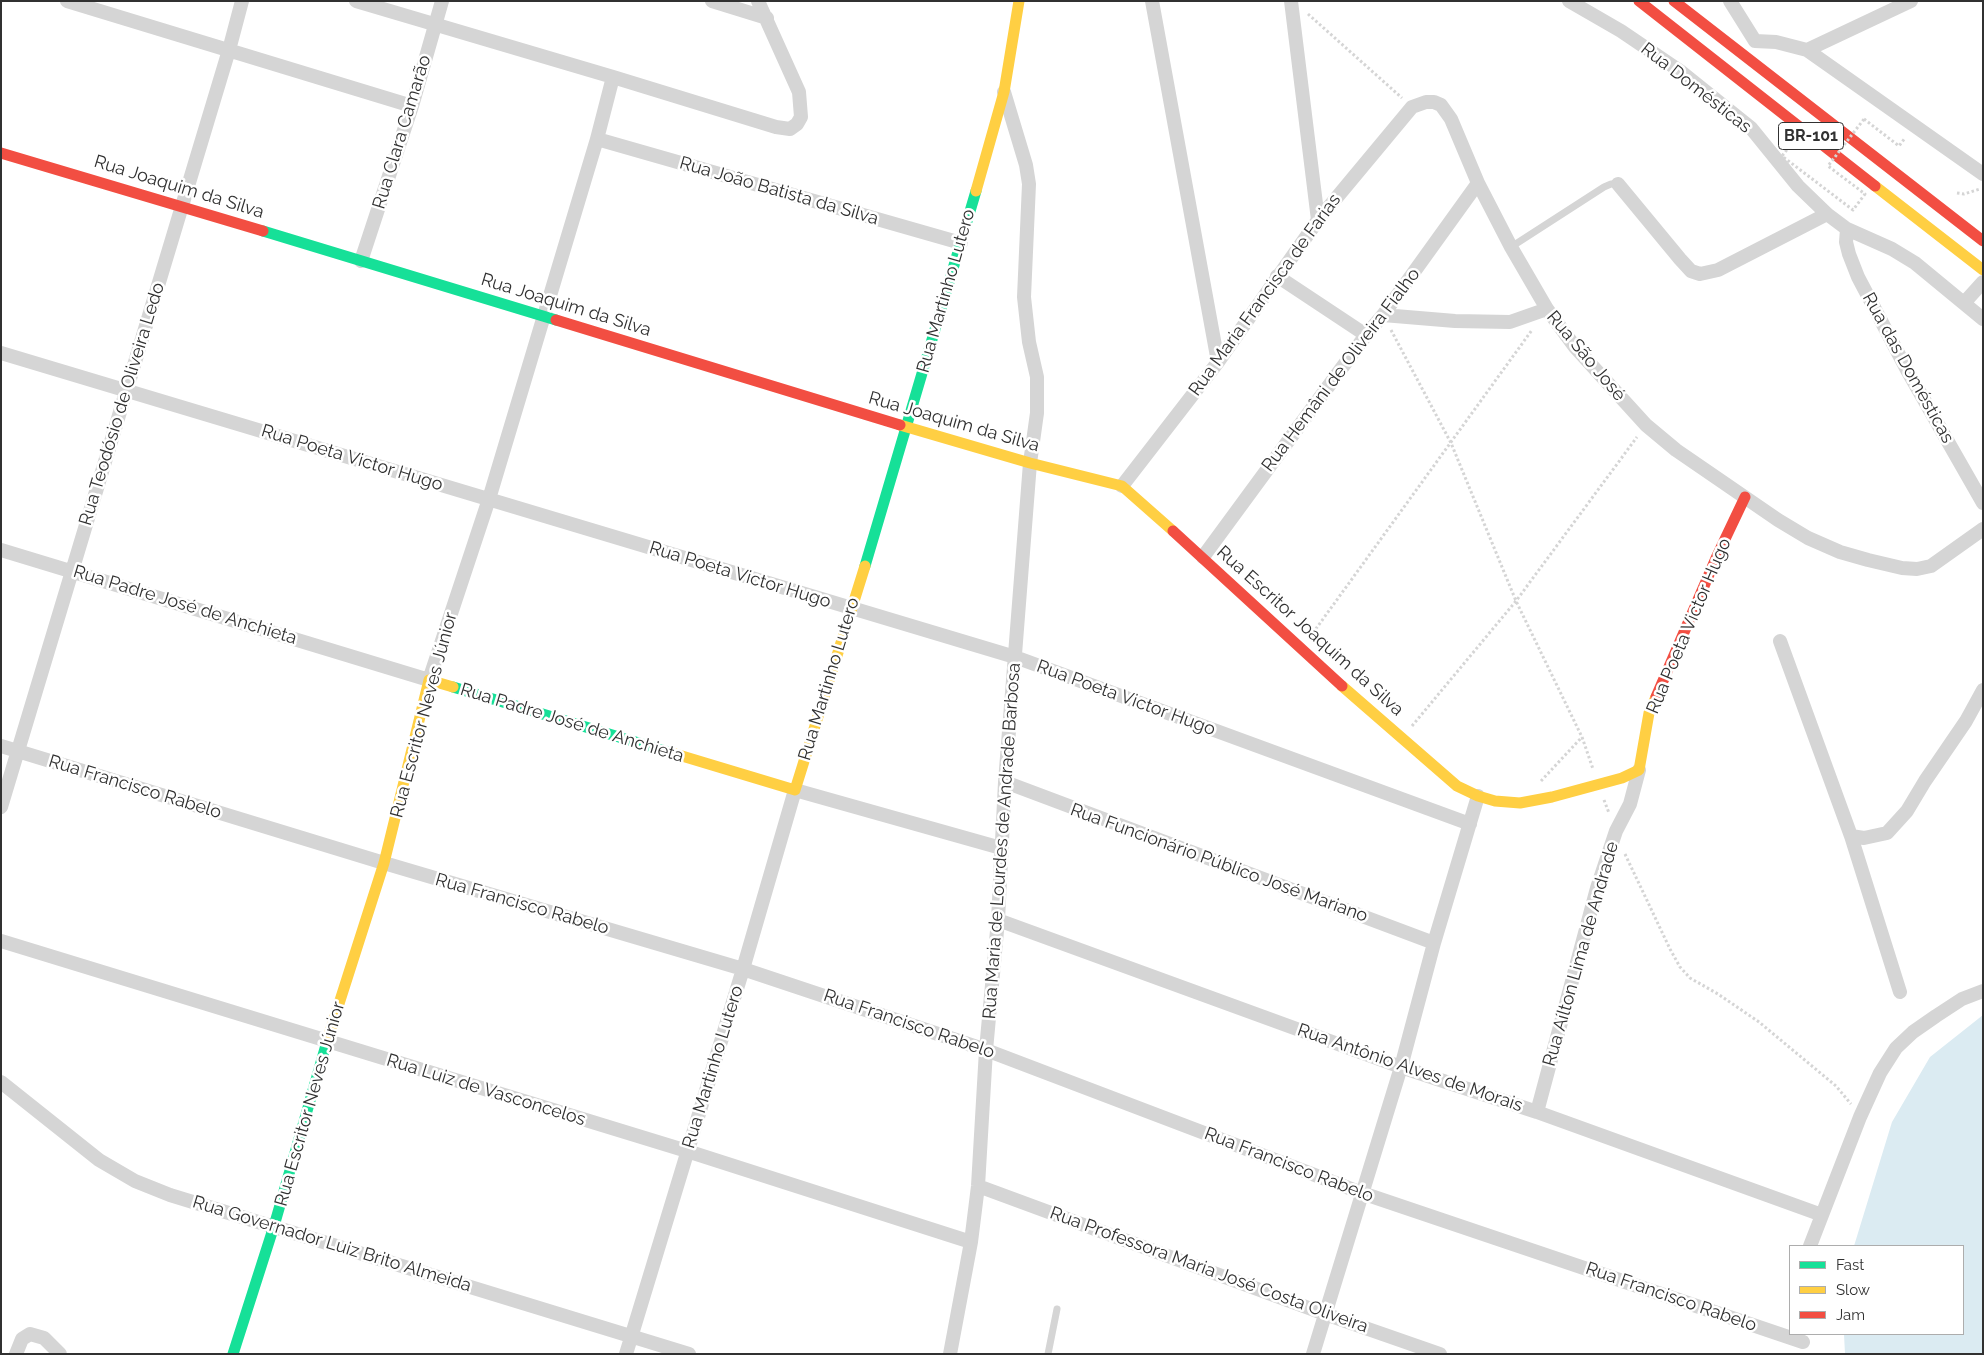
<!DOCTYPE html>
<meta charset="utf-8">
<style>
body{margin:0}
#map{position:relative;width:1984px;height:1355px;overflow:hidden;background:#fff;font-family:Raleway,sans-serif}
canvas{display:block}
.frame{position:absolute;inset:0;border:2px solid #313131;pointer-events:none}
.legend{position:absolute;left:1789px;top:1245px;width:175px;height:90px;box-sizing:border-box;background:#fff;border:1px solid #adadad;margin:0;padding:6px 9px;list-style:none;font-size:15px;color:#313131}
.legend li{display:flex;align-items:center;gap:10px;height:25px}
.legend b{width:25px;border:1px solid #adadad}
</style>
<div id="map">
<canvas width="1984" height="1355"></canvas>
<div class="frame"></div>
<ul class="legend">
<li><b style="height:6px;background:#16e098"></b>Fast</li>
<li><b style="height:6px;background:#ffcf43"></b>Slow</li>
<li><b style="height:6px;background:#f24e42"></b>Jam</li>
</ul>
</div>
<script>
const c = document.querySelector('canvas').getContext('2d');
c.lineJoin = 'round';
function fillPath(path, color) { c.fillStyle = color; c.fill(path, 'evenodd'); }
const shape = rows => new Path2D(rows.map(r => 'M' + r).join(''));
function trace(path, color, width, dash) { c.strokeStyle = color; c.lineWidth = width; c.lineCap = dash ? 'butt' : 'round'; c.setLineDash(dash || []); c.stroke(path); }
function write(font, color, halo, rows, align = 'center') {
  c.font = font + ' Raleway,sans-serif'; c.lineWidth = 5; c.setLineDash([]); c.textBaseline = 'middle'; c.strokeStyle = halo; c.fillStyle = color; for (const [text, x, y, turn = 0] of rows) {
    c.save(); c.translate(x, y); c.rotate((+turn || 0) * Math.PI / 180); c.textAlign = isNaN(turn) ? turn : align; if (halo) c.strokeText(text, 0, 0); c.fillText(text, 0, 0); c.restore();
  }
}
fillPath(shape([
 [1983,1015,1983,1354,1845,1354,1844,1334,1963,1334,1963,1246,1854,1246,1892,1122,1930,1057]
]), '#dbebf2');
trace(shape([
 [1308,14,1402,98],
 [1864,119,1899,146,1905,138],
 [1957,193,1964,194,1980,189],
 [1391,330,1451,443,1516,601,1582,737,1593,769],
 [1310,637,1532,330],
 [1412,726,1516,601,1637,437],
 [1541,781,1582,737],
 [1604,800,1609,813],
 [1625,854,1670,949,1680,967,1690,978,1718,994,1759,1022,1836,1086,1851,1104]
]), '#d5d5d5', 3, [2.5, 2.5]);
trace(shape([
 [1511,247,1604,187,1611,184,1618,184],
 [1048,1354,1057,1309]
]), '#d5d5d5', 7);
trace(shape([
 [67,1,412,106],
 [356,1,613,77,776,127,790,129,797,124,801,117,799,92,758,1],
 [712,1,767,18],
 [1152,1,1218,362],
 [1291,1,1318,220],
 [1569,1,1621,31,1680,71,1751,128,1798,186,1827,214,1847,229,1892,249,1915,263,1983,319],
 [1730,1,1755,41],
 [1755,41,1776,42,1807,50,1911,1],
 [1807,50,1983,174],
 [597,139,961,243],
 [1618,184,1680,259,1691,271,1700,274,1718,270,1827,214],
 [1847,229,1846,242,1849,254,1858,277,1907,370,1983,503],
 [361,261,412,106,442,1],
 [1277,276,1366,335],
 [1964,303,1983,282],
 [1383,315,1455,321,1510,322,1547,309],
 [1,353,1015,657,1470,824],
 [1122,486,1218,362,1318,220,1412,107,1426,102,1434,102,1441,105,1451,119,1478,183,1511,247,1547,309,1575,347,1646,425,1676,450,1778,520,1808,538,1840,552,1868,560,1902,568,1917,569,1931,566,1983,529],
 [1,550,429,680,489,499,597,139,613,77],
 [1203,557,1366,335,1383,315,1478,183],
 [1780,641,1851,836,1864,838,1887,833,1907,811,1925,781,1966,721,1983,690],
 [1,746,384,863,743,969,986,1050,1362,1193,1803,1342],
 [1005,782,1434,943],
 [1,807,229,50,242,1],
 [1851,836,1900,992],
 [998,920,1401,1067,1537,1112,1822,1215],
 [1,941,687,1151,971,1242],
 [1,1082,99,1160,135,1181,170,1195,689,1354],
 [1537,1112,1597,888,1616,831,1630,804,1639,770],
 [978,1186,1325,1314,1440,1354],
 [1810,1246,1860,1117,1880,1073,1896,1048,1913,1032,1936,1016,1962,999,1983,991],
 [16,1354,22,1339,30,1334,44,1338,60,1354],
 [626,1354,743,969,795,790,1001,848],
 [950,1354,971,1242,978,1186,986,1050,998,920,1005,782,1030,463,1037,413,1037,377,1029,342,1024,297,1029,184,1026,165,1004,92],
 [1313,1354,1401,1067,1434,943,1478,796]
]), '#d5d5d5', 14);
trace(shape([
 [263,231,556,320],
 [865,566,976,191],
 [453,687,672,753],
 [233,1354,274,1226,328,1038]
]), '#16e098', 11);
trace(shape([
 [1875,186,1983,270],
 [976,191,1004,92,1019,1],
 [900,425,1030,463,1122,486,1173,531],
 [1342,686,1457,786,1478,796,1495,801,1520,803,1552,797,1622,778,1639,770,1649,713,1656,697],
 [672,753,795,790,865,566],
 [328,1038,384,863,429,680,453,687]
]), '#ffcf43', 11);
trace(shape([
 [1639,1,1875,186],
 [1674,1,1983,241],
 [1,153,263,231],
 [556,320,900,425],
 [1173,531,1342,686],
 [1656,697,1717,556,1745,497]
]), '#f24e42', 11);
trace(shape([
 [1793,142,1782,156,1853,210,1865,194,1828,166,1864,119]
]), '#d5d5d5', 3, [2.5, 2.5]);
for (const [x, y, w] of [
 [1811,136,65]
]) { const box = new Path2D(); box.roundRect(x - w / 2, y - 13.5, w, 27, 4); c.fillStyle = '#fff'; c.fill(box); trace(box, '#313131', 1); }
write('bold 16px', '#313131', null, [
 ["BR-101",1811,136]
]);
write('18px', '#313131', '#fff', [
 ["Rua Domésticas",1696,88,38],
 ["Rua Clara Camarão",402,132,-73],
 ["Rua Joaquim da Silva",179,187,17],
 ["Rua João Batista da Silva",779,191,16],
 ["Rua Martinho Lutero",946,291,-74],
 ["Rua Maria Francisca de Farias",1265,295,-54],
 ["Rua Joaquim da Silva",566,305,17],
 ["Rua São José",1586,356,50],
 ["Rua das Domésticas",1908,368,61],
 ["Rua Hemâni de Oliveira Fialho",1341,370,-53],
 ["Rua Teodósio de Oliveira Ledo",122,404,-73],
 ["Rua Joaquim da Silva",954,422,16],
 ["Rua Poeta Victor Hugo",352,458,17],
 ["Rua Poeta Victor Hugo",740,575,17],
 ["Rua Padre José de Anchieta",185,605,17],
 ["Rua Poeta Victor Hugo",1689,626,-67],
 ["Rua Escritor Joaquim da Silva",1310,631,42],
 ["Rua Martinho Lutero",829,679,-73],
 ["Rua Poeta Victor Hugo",1126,698,20],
 ["Rua Escritor Neves Júnior",424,715,-75],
 ["Rua Padre José de Anchieta",572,723,17],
 ["Rua Francisco Rabelo",135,787,17],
 ["Rua Maria de Lourdes de Andrade Barbosa",1002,841,-86],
 ["Rua Funcionário Público José Mariano",1219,863,20],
 ["Rua Francisco Rabelo",522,904,16],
 ["Rua Aílton Lima de Andrade",1581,954,-74],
 ["Rua Francisco Rabelo",909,1024,19],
 ["Rua Martinho Lutero",713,1067,-73],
 ["Rua Antônio Alves de Morais",1410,1068,19],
 ["Rua Luiz de Vasconcelos",486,1090,17],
 ["Rua Escritor Neves Júnior",310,1104,-74],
 ["Rua Francisco Rabelo",1289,1165,21],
 ["Rua Governador Luiz Brito Almeida",332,1244,17],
 ["Rua Professora Maria José Costa Oliveira",1209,1270,20],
 ["Rua Francisco Rabelo",1671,1297,19]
]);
</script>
